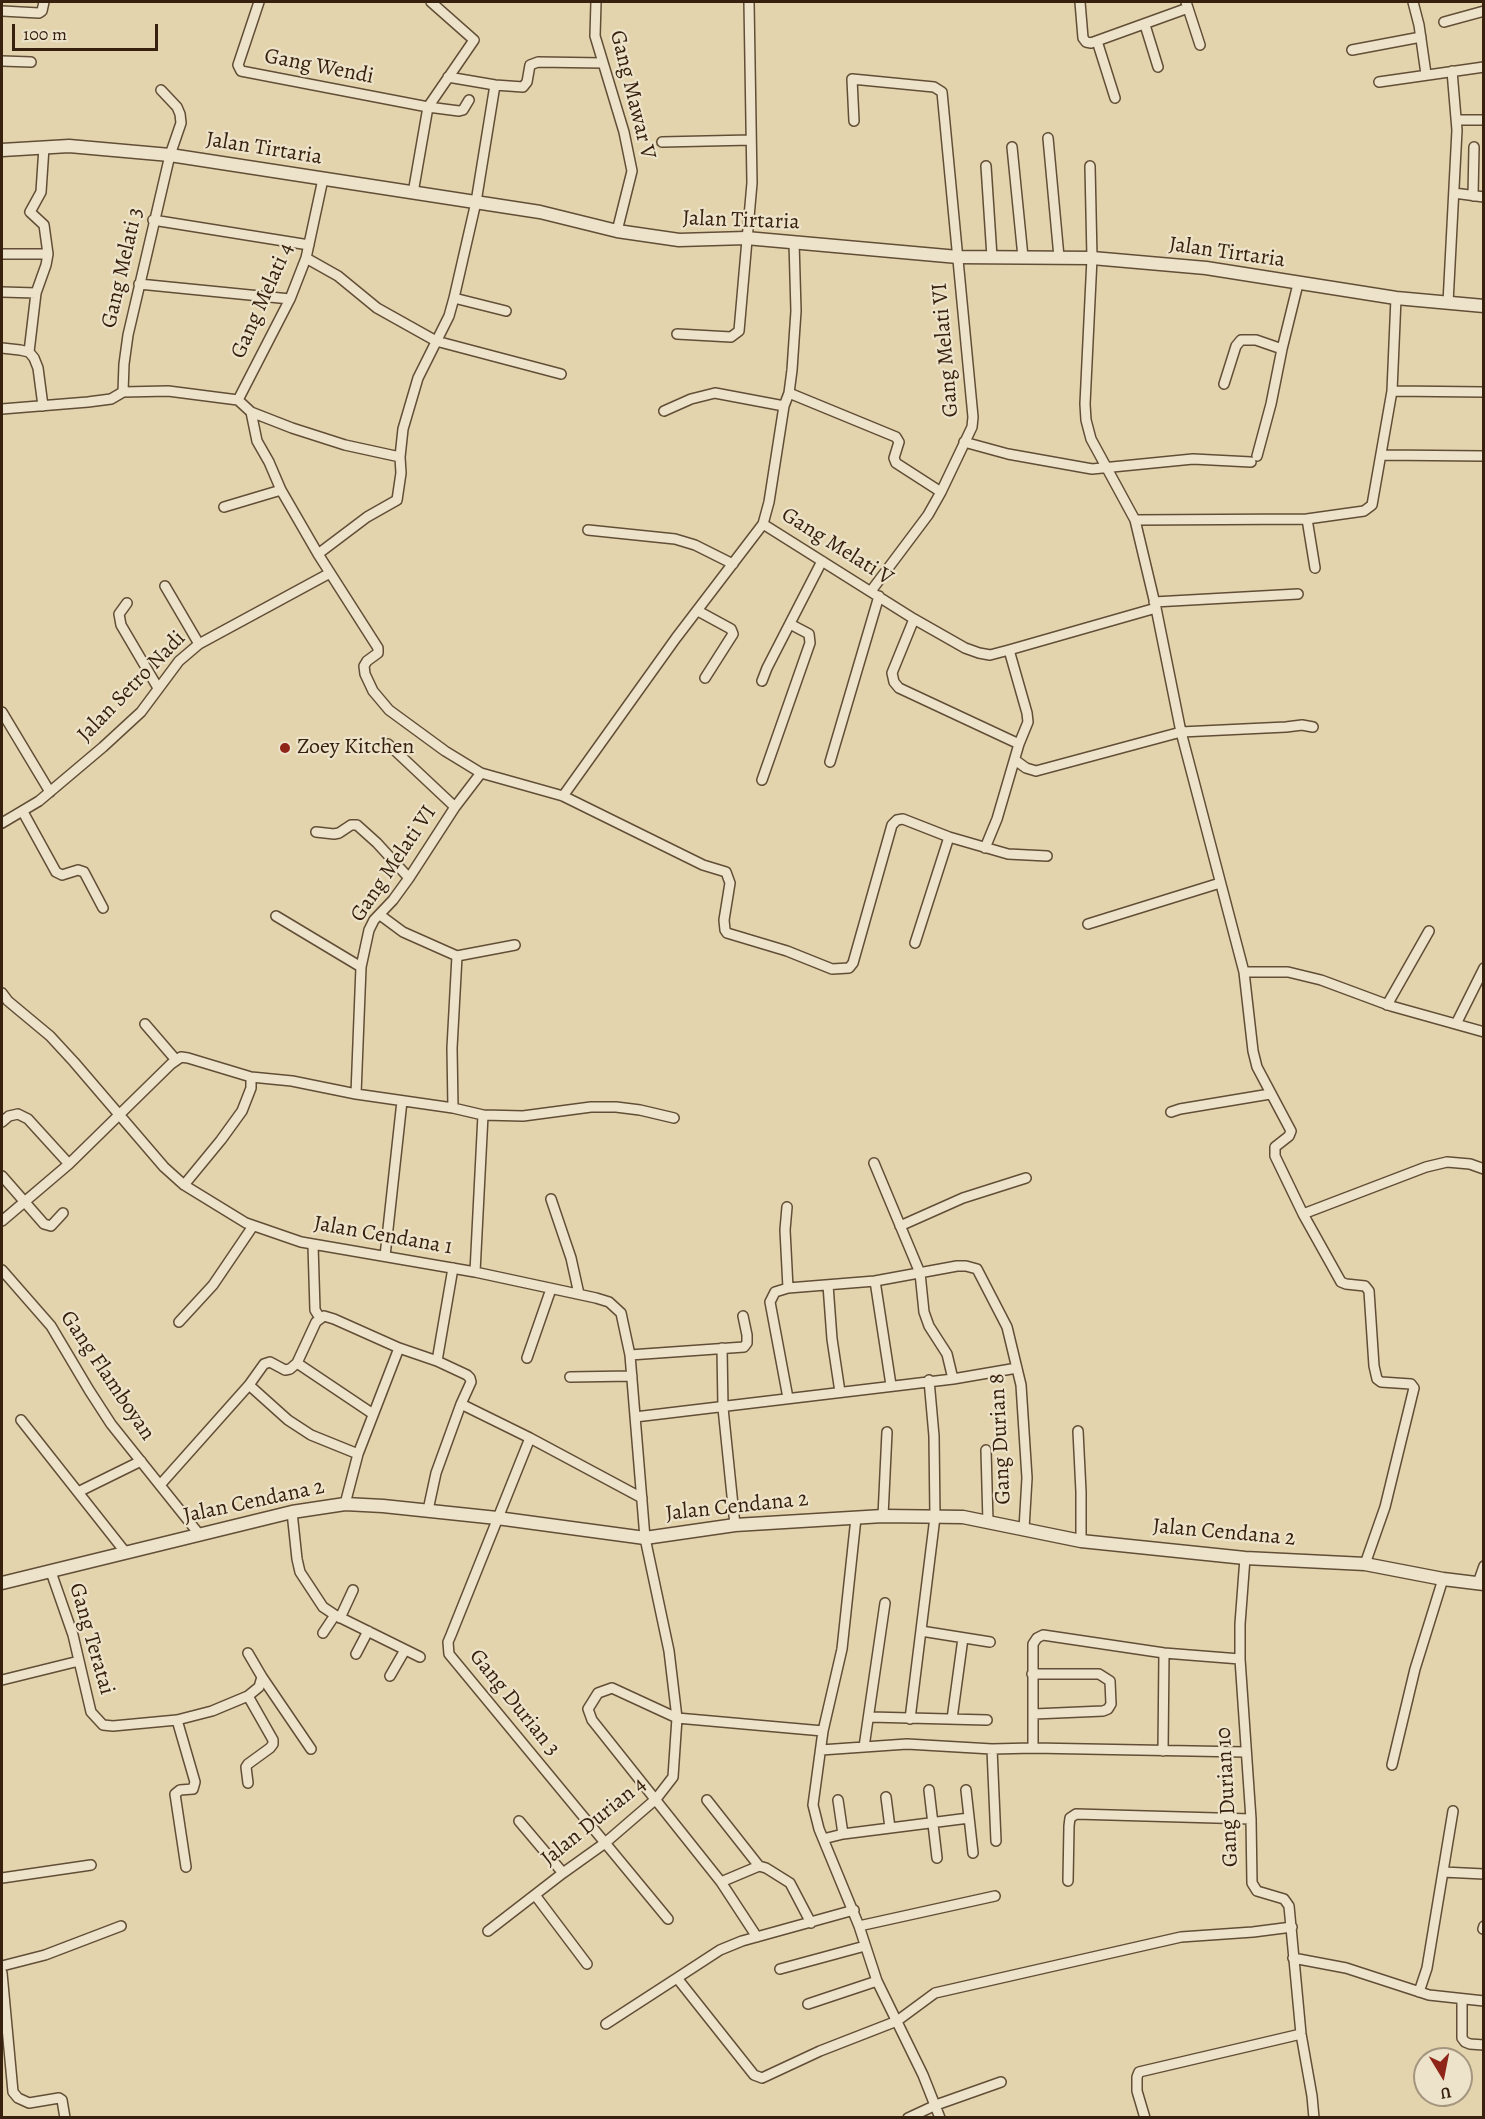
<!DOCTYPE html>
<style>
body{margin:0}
#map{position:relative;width:1485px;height:2119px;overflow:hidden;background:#e3d4ad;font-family:Alegreya,serif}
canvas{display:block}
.frame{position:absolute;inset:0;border:3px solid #37210e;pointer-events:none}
.north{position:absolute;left:1413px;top:2047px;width:60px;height:60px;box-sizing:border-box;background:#ede3ca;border:2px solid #a4957f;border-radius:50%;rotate:170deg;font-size:16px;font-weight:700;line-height:24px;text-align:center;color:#37210e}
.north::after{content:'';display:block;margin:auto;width:21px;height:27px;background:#8f2418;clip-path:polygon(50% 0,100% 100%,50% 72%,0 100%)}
.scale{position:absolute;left:12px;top:24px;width:146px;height:27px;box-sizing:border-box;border:3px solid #37210e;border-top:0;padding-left:8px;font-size:18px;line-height:21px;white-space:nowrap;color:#37210e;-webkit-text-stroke:4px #ede3ca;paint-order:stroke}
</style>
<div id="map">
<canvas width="1485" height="2119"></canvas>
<div class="frame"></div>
<div class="north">U</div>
<div class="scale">100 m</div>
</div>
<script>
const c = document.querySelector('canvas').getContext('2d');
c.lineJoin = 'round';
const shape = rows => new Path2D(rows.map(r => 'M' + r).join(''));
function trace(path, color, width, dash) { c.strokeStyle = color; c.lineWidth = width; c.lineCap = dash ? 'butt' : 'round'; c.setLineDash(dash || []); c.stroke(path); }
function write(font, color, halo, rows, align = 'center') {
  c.font = font + ' Alegreya,serif'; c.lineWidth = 4.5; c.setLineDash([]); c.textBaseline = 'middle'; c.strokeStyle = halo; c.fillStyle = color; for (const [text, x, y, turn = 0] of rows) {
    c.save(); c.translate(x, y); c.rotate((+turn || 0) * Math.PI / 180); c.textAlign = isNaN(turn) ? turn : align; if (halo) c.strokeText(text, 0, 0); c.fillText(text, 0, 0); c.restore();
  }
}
const minor = shape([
 [259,2,238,65,241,71,428,107,459,111,463,110,469,100],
 [596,2,595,36,624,132,632,171,617,231],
 [1080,2,1083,38,1086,42,1091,43,1188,8],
 [1186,2,1200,45],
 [1413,2,1419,25,1426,74],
 [2,11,39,13,42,11,44,2],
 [1444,22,1484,11],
 [1145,25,1158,67],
 [1097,41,1115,98],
 [1352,50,1421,37],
 [2,61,31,62],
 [448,77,495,85,523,87,527,82,530,65,538,62,603,63],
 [1379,82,1484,67],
 [1457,120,1484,120],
 [854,121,852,79,934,87,942,92,973,417,972,427,941,492,928,515,871,591],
 [1048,138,1059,257],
 [662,142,751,140],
 [1012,147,1023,257],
 [986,166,992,257],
 [1090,166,1092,258,1085,404,1086,420,1091,439,1135,520,1156,608,1181,732,1244,972,1288,972,1321,980,1391,1006,1484,1032],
 [413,193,428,107,474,40,431,2],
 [1454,193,1484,197],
 [1473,196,1474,147],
 [153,220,309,245],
 [794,242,796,311,792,370,789,393,784,406,769,502,763,524,914,619,965,648,979,653,990,655,1009,650,1156,608],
 [2,254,48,254],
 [306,258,338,276,377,308,436,341,561,374],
 [139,284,290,299],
 [2,292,36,293],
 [454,298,506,311],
 [1448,303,1457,130,1452,71],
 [677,334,731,337,739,331,752,183,749,2],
 [2,348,20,350,29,352,34,358,38,368,43,406],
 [29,352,36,293,46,265,48,254,44,225,30,212,41,192,44,147],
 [1224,384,1236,346,1241,340,1256,340,1282,349],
 [1392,391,1484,392],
 [123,392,124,364,128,335,170,155,181,123,180,114,177,107,161,90],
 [789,393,896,437,899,442,894,458,896,463,941,492],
 [238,400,290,299,306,258,323,179],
 [2,409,88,402,111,399,123,392,168,391,238,400,251,412,292,428,345,445,400,457],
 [664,411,691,399,715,393,784,406],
 [251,412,257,441,269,462,281,490,318,554,378,648,378,653,367,661,364,666,365,674,373,691,389,710,445,751,481,773,563,796,703,865,726,872,730,883,724,920,725,930,727,933,787,951,832,969,849,968,853,963,892,825,897,820,903,819,949,837,1008,854,1047,856],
 [964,442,1008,454,1092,469,1193,459,1251,462],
 [1382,455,1484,456],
 [1257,456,1271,404,1282,349,1298,284],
 [224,507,281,490],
 [1307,519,1315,568],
 [1135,520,1307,519,1364,511,1372,505,1392,391,1396,298],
 [588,530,675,539,695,545,733,564],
 [318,554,367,517,397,500,401,473,400,457,403,429,418,378,449,316,454,298,476,202,495,85],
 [165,586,199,644],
 [1154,602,1298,594],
 [127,603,119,614,121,625,158,688],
 [698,611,731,629,733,634,705,678],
 [914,619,892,673,894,682,899,688,1019,744],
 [762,681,767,668,822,561],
 [2,712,50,792],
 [388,744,455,807],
 [1015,760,1026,768,1036,771,1181,732,1286,727,1302,725,1313,727],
 [830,762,879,596],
 [762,780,810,643,809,634,790,624],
 [563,796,676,638,763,524],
 [23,812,56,872,62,875,78,870,84,872,103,908],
 [2,823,39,801,103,747,141,712,179,661,199,644,330,573],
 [316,832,334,834,339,833,351,825,357,825,377,843,409,878],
 [985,848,997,819,1019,744,1028,722,1027,713,1009,650],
 [380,915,403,932,457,956,515,945],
 [276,916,361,967],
 [1088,924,1220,883],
 [915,943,949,837],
 [1244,972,1253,1051,1257,1067,1291,1131,1289,1136,1275,1147,1275,1156,1303,1214,1341,1282,1346,1284,1365,1286,1369,1291,1374,1366,1377,1379,1381,1382,1411,1384,1414,1388,1385,1507,1365,1564],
 [2,993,8,1001,50,1036,74,1062,164,1167,184,1185,246,1223,301,1242,475,1272,596,1298,609,1302,621,1313,630,1355,645,1538,669,1651,677,1718,673,1777,656,1799,605,1843,563,1873,488,1931],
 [1387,1005,1429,931],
 [145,1024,176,1060],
 [1456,1024,1484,968],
 [356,1094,361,967,369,930,374,920,393,900,409,878,455,807,481,773],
 [453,1108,452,1048,457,956],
 [1171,1112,1180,1109,1270,1094],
 [483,1115,523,1116,591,1107,616,1107,640,1110,674,1118],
 [2,1122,9,1116,18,1114,28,1119,69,1164],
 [874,1163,920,1273,924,1312,929,1326,947,1354,953,1379],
 [2,1176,44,1224,51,1226,63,1213],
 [184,1185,221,1140,242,1111,251,1088,251,1077],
 [551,1199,571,1258,579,1294],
 [787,1207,785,1230,788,1288],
 [1303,1214,1426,1167,1447,1162,1470,1164,1484,1169],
 [2,1221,69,1164,171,1064,181,1057,188,1058,251,1077,292,1081,356,1094,453,1108,483,1115,475,1272],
 [900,1226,963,1198,1026,1178],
 [313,1245,315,1310,320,1318],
 [385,1256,402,1101],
 [2,1270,51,1326,89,1390,111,1424,199,1534],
 [875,1281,891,1385],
 [828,1285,832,1339,840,1392],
 [179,1322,213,1285,253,1226],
 [722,1348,723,1408,735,1525],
 [630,1355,744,1347,747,1343,747,1335,743,1316],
 [527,1358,551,1289],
 [437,1361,453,1268],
 [297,1363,316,1322,324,1316,334,1319,399,1348,437,1361,467,1375,470,1378,471,1382,461,1404,530,1438,642,1498],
 [570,1377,632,1376],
 [788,1398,770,1302,775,1292,788,1288,875,1281,957,1266,966,1266,977,1269,1007,1327,1021,1385,1027,1478,1024,1529],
 [635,1417,953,1379,1017,1368],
 [21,1420,126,1553],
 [1078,1431,1081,1492,1081,1541],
 [530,1438,451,1635,448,1642,449,1654,668,1919],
 [986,1450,988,1522],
 [358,1454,311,1435,288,1420,249,1385,264,1364,270,1362,285,1370,290,1369,297,1363,373,1414],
 [160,1485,249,1385],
 [78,1492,141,1461],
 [345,1504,358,1454,399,1348],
 [428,1510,436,1473,461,1404],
 [292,1512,297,1559,300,1572,323,1607,335,1615,420,1657],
 [883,1516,887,1432],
 [856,1518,842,1649,823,1731,813,1805,819,1829,859,1926,877,1981,923,2075,940,2118],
 [1245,1558,1240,1624,1240,1659,1251,1819,1252,1883,1257,1891,1284,1899,1289,1906,1301,2034,1312,2096,1314,2118],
 [51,1572,73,1635,91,1712,103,1725,113,1726,177,1720,212,1711,248,1696,259,1687,262,1677,248,1653],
 [1478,1583,1484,1566],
 [340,1618,353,1590],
 [921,1631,990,1642],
 [323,1633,335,1615],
 [356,1654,368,1631],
 [1032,1674,1099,1674,1110,1681,1111,1704,1108,1709,1103,1711,1034,1714],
 [390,1676,405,1650],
 [262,1677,311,1749],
 [2,1680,79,1661],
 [248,1696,273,1740,273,1744,270,1748,248,1764,246,1767,248,1783],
 [870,1717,987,1720],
 [910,1719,935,1517,934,1436,929,1380],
 [952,1719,963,1638],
 [177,1720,195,1782,193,1789,180,1790,175,1794,186,1867],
 [864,1747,885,1603],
 [1033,1748,1033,1644,1037,1638,1043,1635,1164,1653,1240,1659],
 [992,1749,996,1841],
 [821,1750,907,1744,992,1749,1033,1748,1245,1752],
 [1163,1751,1164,1653],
 [1392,1765,1415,1669,1443,1579],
 [929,1790,937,1858],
 [966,1790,973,1853],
 [886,1797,890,1828],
 [707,1800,759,1866],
 [838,1800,843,1834],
 [519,1821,563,1873],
 [823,1839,843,1834,969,1818],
 [1443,1872,1484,1874],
 [2,1878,91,1865],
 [1068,1881,1069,1826,1070,1818,1076,1814,1251,1819],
 [721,1882,759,1866,766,1868,790,1883,811,1923],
 [535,1895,587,1964],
 [859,1926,995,1896],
 [1483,1929,1484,1926],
 [757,1937,721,1882,592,1720,588,1709,598,1693,612,1688,677,1718,823,1731],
 [1293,1958,1346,1968,1429,1995,1484,2001],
 [2,1966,45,1955,121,1926],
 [780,1969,865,1946],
 [2,1973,13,2092,18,2098,29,2103,59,2098,62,2100,65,2118],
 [677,1978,720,1950,742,1941,854,1910],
 [1419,1992,1427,1968,1453,1811],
 [1462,1999,1462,2038,1465,2042,1470,2044,1484,2045],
 [808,2004,877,1981],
 [606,2024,677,1978,754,2075,762,2078,820,2051,897,2021,935,1993,1181,1937,1253,1932,1292,1927],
 [908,2118,936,2105,1001,2082],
 [1145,2118,1137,2091,1137,2077,1139,2072,1301,2034]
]);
const tertiary = shape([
 [2,150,69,146,170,155,540,212,617,231,679,240,746,238,958,257,1092,258,1206,268,1396,298,1484,306],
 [2,1583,292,1512,345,1504,383,1506,497,1518,645,1538,735,1525,883,1516,963,1517,1081,1541,1245,1558,1365,1564,1443,1579,1484,1584]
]);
trace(minor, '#624e36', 12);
trace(tertiary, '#624e36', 15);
trace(minor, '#ede3ca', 9);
trace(tertiary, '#ede3ca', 12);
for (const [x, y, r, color] of [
 [285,748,6,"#8f2418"]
]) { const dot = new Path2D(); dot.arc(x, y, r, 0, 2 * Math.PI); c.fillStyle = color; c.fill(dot); trace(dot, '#ede3ca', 2); }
write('22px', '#37210e', '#ede3ca', [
 ["Gang Wendi",319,67,11],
 ["Gang Mawar V",632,95,76],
 ["Jalan Tirtaria",264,149,9],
 ["Jalan Tirtaria",741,221,2],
 ["Jalan Tirtaria",1227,253,8],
 ["Gang Melati 3",123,268,-77],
 ["Gang Melati 4",263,301,-66],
 ["Gang Melati VI",946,350,-95],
 ["Gang Melati V",837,547,32],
 ["Jalan Setro Nadi",132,687,-46],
 ["Gang Melati VI",394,864,-56],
 ["Jalan Cendana 1",383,1236,10],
 ["Gang Flamboyan",107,1376,56],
 ["Gang Durian 8",1001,1439,-93],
 ["Jalan Cendana 2",254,1502,-12],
 ["Jalan Cendana 2",737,1507,-6],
 ["Jalan Cendana 2",1224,1533,5],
 ["Gang Teratai",91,1639,74],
 ["Gang Durian 3",514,1703,51],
 ["Gang Durian 10",1228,1797,-93],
 ["Jalan Durian 4",594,1822,-39]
]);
write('22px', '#37210e', '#ede3ca', [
 ["Zoey Kitchen",297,748]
], 'left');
</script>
